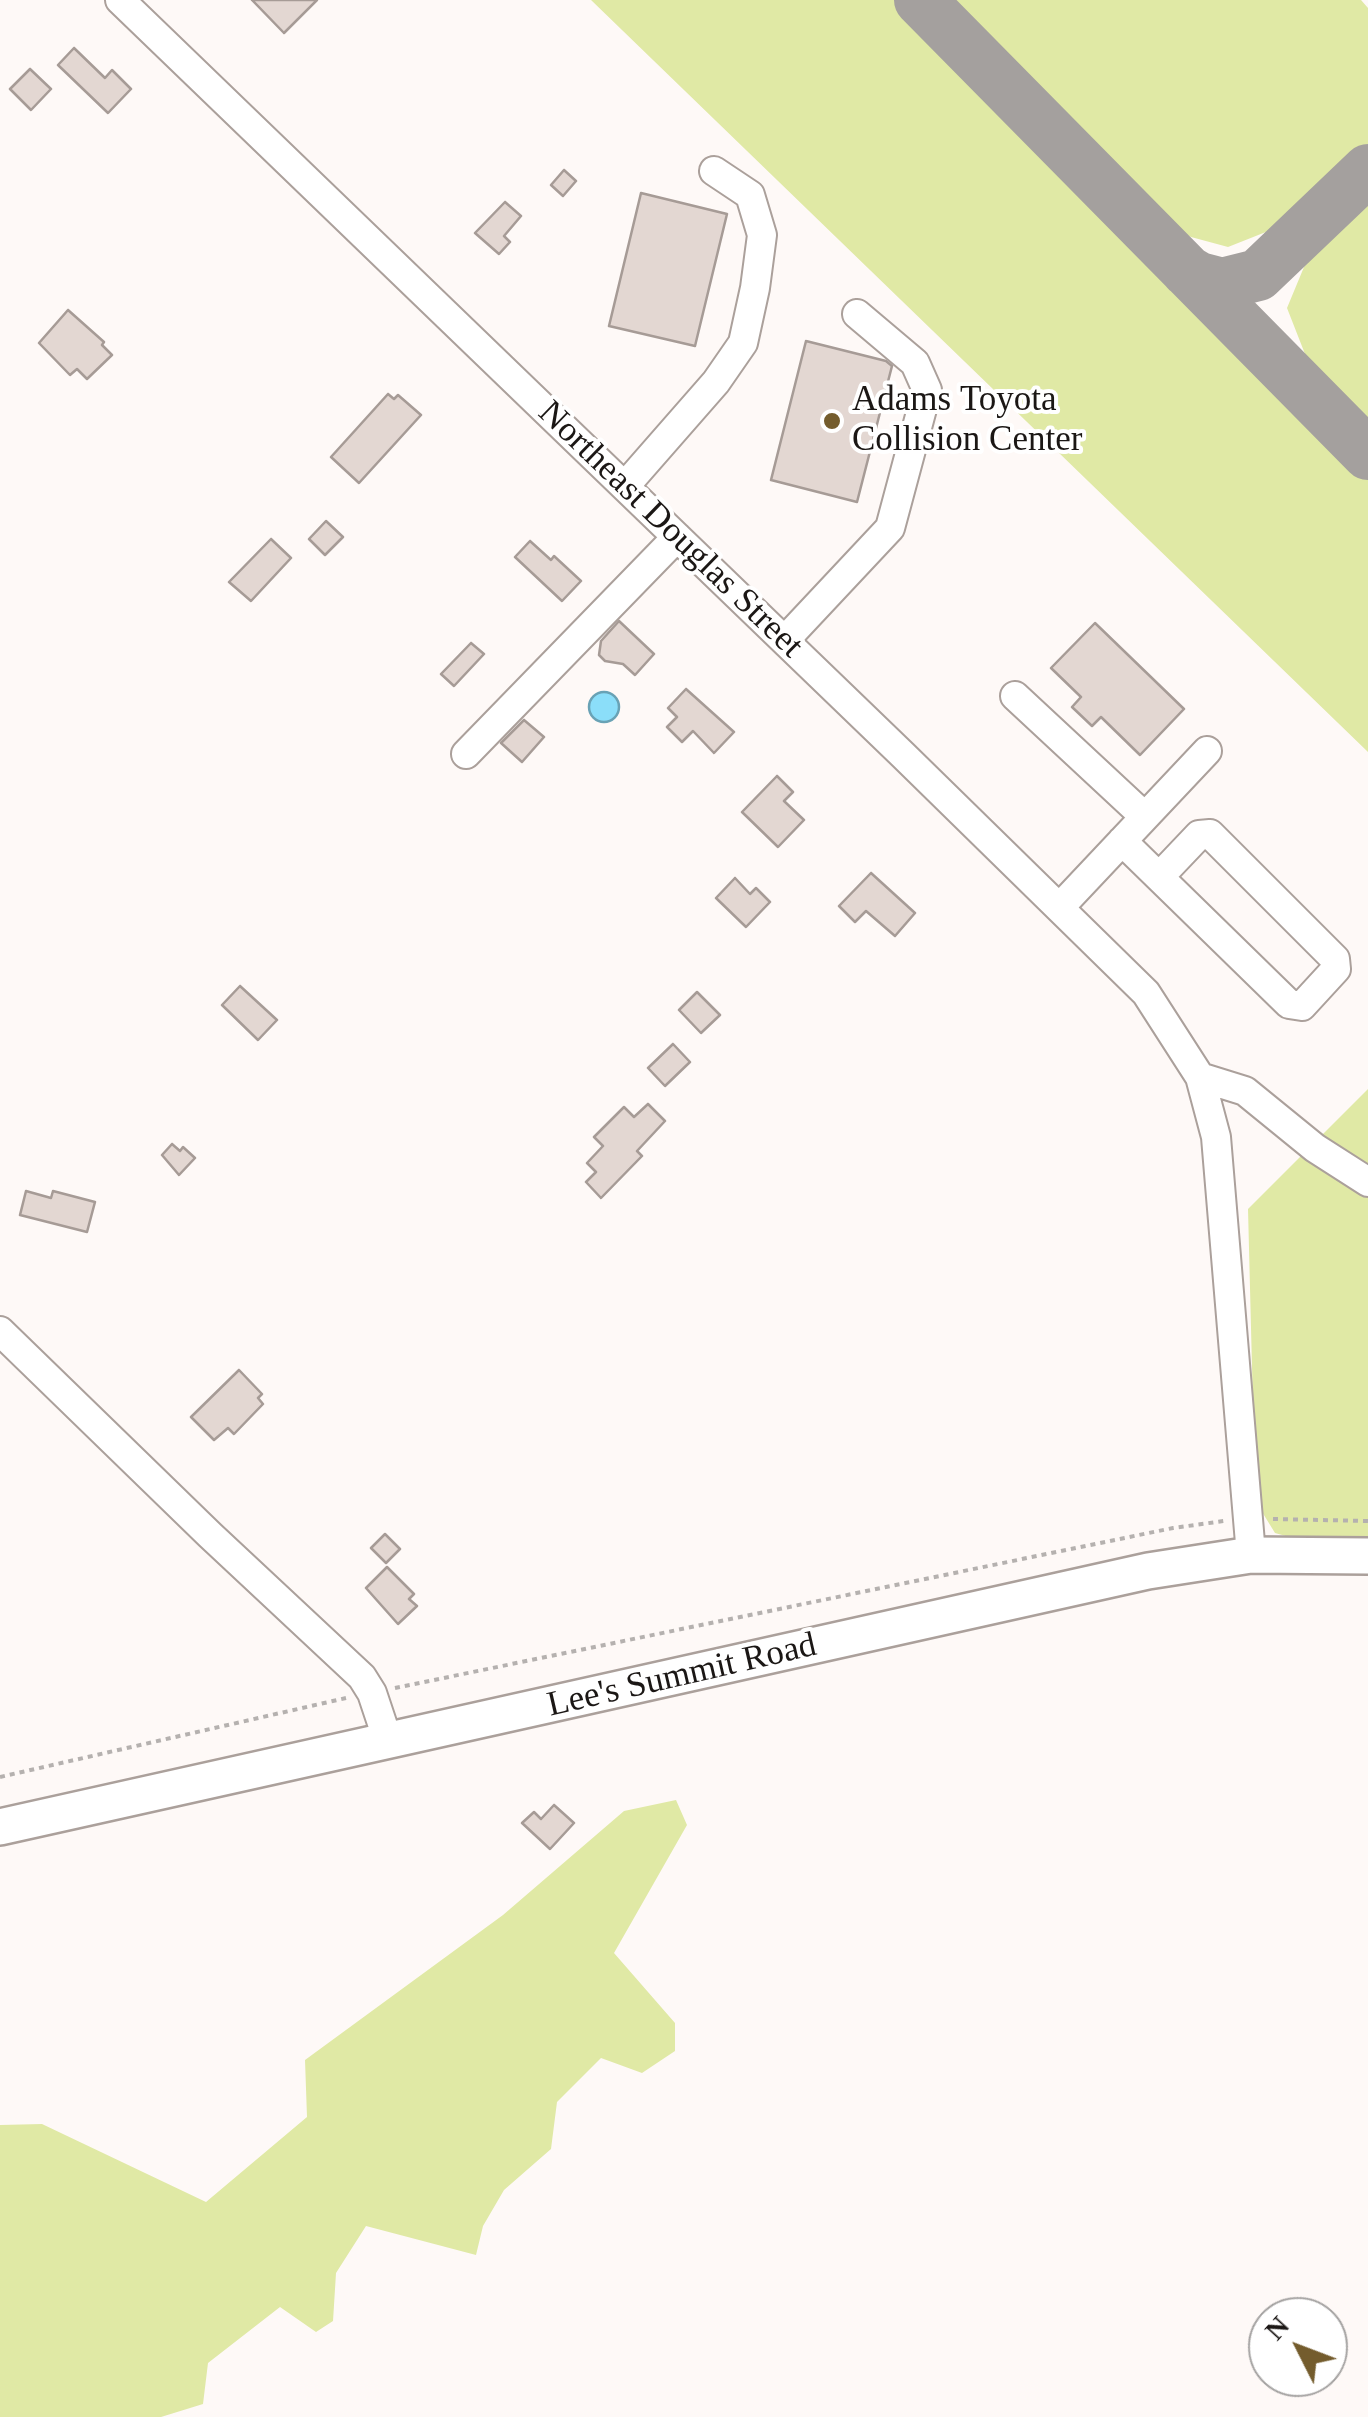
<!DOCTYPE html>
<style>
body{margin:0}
#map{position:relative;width:1368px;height:2417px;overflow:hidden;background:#fef9f7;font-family:Georgia,serif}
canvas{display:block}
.north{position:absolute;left:1248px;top:2297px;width:100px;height:100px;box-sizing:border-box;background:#fff;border:2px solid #a4a2a1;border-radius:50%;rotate:312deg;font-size:28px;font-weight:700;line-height:40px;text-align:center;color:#1b1715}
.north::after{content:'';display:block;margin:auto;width:35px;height:45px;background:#745c2d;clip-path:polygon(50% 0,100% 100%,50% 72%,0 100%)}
</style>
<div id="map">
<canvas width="1368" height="2417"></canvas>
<div class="north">N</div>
</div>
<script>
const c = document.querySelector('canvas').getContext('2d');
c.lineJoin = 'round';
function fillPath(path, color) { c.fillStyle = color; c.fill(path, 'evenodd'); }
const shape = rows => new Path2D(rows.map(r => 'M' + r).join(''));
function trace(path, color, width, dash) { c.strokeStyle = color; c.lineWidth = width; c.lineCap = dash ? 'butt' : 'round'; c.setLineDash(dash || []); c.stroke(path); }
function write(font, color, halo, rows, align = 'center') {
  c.font = font + ' Georgia,serif'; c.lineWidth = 8; c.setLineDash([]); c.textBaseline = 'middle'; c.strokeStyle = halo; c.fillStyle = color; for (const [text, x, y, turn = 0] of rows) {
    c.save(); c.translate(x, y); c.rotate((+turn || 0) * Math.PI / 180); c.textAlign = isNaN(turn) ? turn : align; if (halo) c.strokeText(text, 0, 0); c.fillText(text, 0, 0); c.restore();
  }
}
fillPath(shape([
 [591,0,898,0,1368,475,1368,752],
 [940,0,1361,0,1368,8,1368,144,1350,165,1276,228,1228,247,1191,237,1171,226,1111,175],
 [1368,192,1368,428,1305,354,1287,308,1304,267],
 [1368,1089,1368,1542,1300,1540,1275,1533,1259,1507,1255,1486,1248,1209],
 [676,1800,687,1825,614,1953,675,2023,675,2051,642,2073,601,2058,557,2102,551,2149,504,2190,483,2226,476,2255,366,2226,336,2273,333,2321,316,2332,280,2307,208,2363,203,2404,161,2417,0,2417,0,2125,42,2124,206,2202,307,2117,305,2060,503,1915,624,1811]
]), '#e0e9a5');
const water = shape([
 '589 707a15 15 0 1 1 30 0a15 15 0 1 1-30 0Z'
]);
fillPath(water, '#8bdef9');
trace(water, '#69a2b5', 2.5);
trace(shape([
 [920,0,1368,454],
 [1187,271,1199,278,1222,284,1258,275,1368,170]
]), '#a4a09e', 52);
const building = shape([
 [252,0,317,0,284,33,252,0],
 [74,48,105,78,112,70,131,89,108,113,58,65,74,48],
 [30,69,51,89,31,110,10,89,30,69],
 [564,170,576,181,563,196,551,185,564,170],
 [641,193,727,214,695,346,609,326,641,193],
 [505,202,521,216,504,236,510,242,499,254,475,233,505,202],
 [68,310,104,342,102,345,112,355,87,379,77,369,70,375,39,343,68,310],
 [806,341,886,361,892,366,857,502,771,480,806,341],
 [388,394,394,399,398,395,421,415,359,483,331,457,388,394],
 [326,521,343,537,325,555,309,539,326,521],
 [271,539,291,558,251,601,229,582,271,539],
 [530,541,551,560,554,556,581,581,562,601,515,557,530,541],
 [619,621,654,654,635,675,623,664,605,661,599,655,601,641,619,621],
 [1095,623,1184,709,1140,755,1101,717,1092,726,1072,707,1081,697,1051,668,1095,623],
 [471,643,484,654,454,686,441,674,471,643],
 [686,689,734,732,714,753,693,731,682,742,667,727,677,717,668,708,686,689],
 [524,720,544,737,522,762,501,743,524,720],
 [777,776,793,792,784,801,804,820,778,847,742,812,777,776],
 [871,873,915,913,895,936,866,911,855,922,839,906,871,873],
 [735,878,750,894,756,888,770,902,746,927,716,898,735,878],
 [240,986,277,1020,258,1040,222,1005,240,986],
 [697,992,720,1015,701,1033,679,1010,697,992],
 [673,1044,690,1062,665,1086,648,1068,673,1044],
 [648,1104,665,1121,637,1151,642,1156,601,1198,586,1182,596,1172,587,1163,603,1146,594,1137,624,1107,634,1117,648,1104],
 [172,1144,180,1151,183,1147,195,1158,179,1175,162,1155,172,1144],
 [26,1191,51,1198,53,1191,95,1202,87,1232,20,1215,26,1191],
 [239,1370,262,1394,258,1398,263,1404,234,1434,228,1428,214,1440,191,1417,239,1370],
 [385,1534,400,1549,386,1563,371,1548,385,1534],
 [387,1567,414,1594,409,1599,417,1606,398,1624,366,1588,387,1567],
 [554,1805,574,1823,550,1849,522,1823,534,1812,541,1819,554,1805]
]);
fillPath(building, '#e3d7d2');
trace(building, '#a69b96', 2.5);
const minor = shape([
 [120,0,903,755,1146,993,1200,1077,1216,1137,1251,1555],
 [625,486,716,382,743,343,755,288,762,235,750,195,714,171],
 [785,640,890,528,927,390,915,363,857,314],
 [1015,696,1144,816],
 [466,754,677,537],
 [1122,841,1289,1004,1302,1006,1336,969,1335,959,1210,834,1199,835,1160,876],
 [1060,907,1207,751],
 [1200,1077,1245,1091,1315,1148,1368,1182],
 [0,1331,210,1535,362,1677,372,1693,388,1741]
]);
const major = shape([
 [0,1827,1148,1571,1251,1555,1368,1556]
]);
trace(minor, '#aba09b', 32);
trace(major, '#aba09b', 40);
trace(shape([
 [1273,1519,1368,1521],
 [395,1688,1173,1528,1224,1521],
 [0,1777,346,1698]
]), '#b5b1af', 4, [5, 5]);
trace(minor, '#fff', 28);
trace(major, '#fff', 35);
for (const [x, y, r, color] of [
 [832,421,10,"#745c2d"]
]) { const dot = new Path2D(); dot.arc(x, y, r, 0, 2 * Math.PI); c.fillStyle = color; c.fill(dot); trace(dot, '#fff', 4); }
write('35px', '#1b1715', '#fff', [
 ["Adams Toyota",852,401],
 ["Collision Center",852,441]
], 'left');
write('35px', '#1b1715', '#fff', [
 ["Northeast Douglas Street",670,530,44],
 ["Lee's Summit Road",682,1676,-13]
]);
</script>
